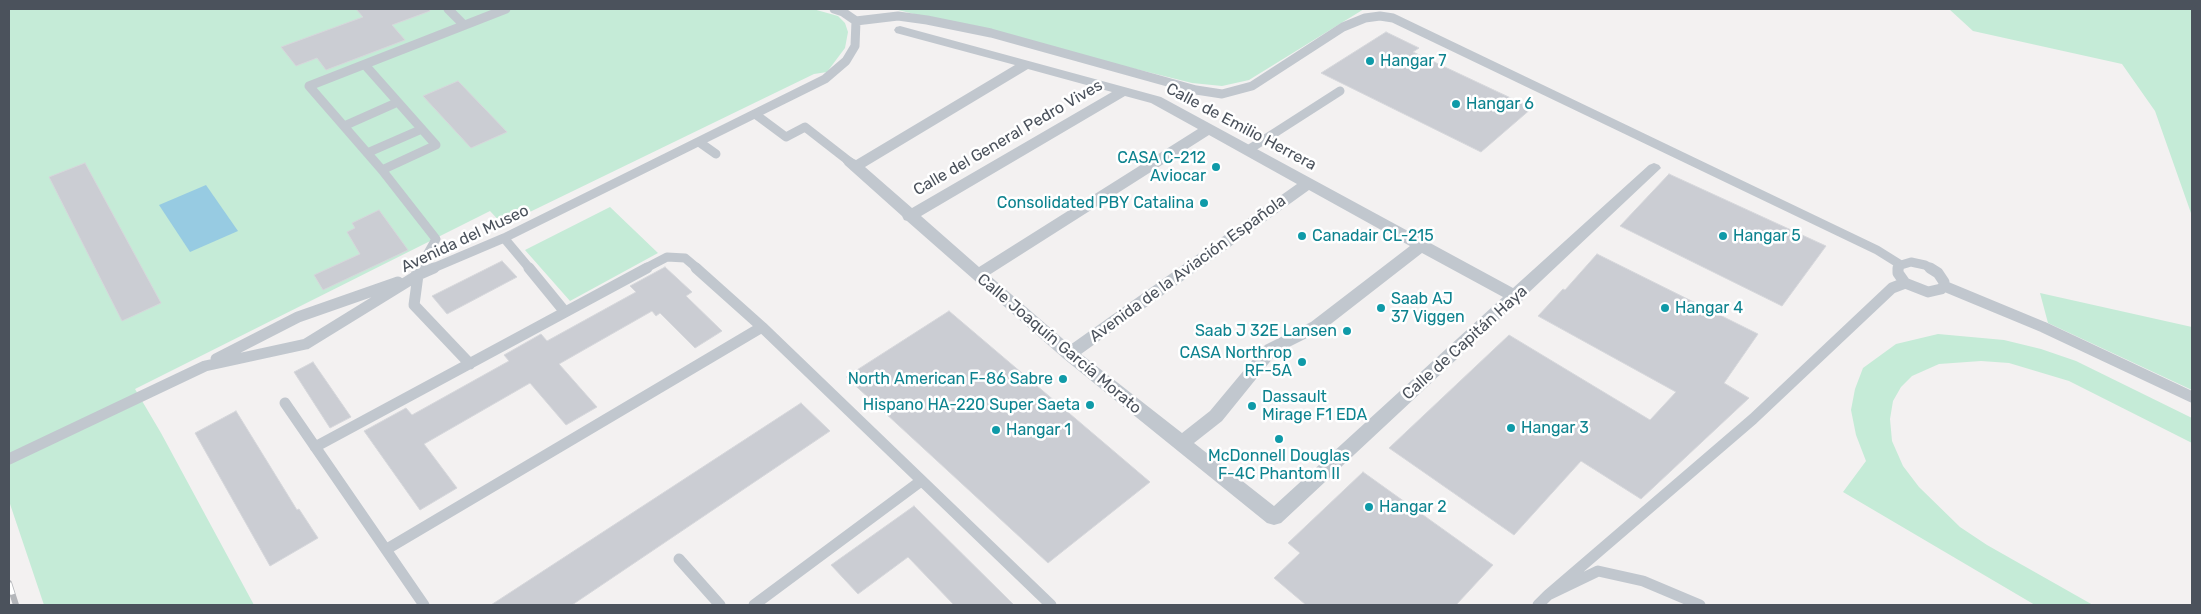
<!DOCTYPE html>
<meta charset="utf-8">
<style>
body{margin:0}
#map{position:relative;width:2201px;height:614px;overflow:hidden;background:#f3f1f1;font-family:Rubik,sans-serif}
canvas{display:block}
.frame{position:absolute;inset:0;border:10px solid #4b525c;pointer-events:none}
</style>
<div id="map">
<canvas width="2201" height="614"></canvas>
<div class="frame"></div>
</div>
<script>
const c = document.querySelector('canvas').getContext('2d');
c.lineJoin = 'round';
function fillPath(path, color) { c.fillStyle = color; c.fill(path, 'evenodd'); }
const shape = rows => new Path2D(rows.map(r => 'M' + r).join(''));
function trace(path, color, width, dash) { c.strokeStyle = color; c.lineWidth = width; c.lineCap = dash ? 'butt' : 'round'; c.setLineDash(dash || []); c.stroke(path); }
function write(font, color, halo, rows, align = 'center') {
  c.font = font + ' Rubik,sans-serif'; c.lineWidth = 5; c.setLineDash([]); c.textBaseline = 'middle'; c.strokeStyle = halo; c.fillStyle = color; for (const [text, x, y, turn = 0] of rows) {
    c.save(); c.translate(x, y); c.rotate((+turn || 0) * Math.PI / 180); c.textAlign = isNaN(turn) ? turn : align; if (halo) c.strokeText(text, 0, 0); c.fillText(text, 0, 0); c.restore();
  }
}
fillPath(shape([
 [9,9,813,9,838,16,845,23,848,32,845,48,827,72,814,74,503,225,490,211,135,389,161,433,254,605,44,605,9,501],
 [894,9,1364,9,1249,80,1222,86,1192,83],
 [1949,9,2192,9,2192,216,2155,111,2122,64,1973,31],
 [610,207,658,253,570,301,525,250],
 [2040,293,2192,327,2192,390,2048,323],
 [1938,334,2004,340,2041,349,2076,361,2192,418,2192,443,2069,381,2009,363,1981,361,1939,364,1912,376,1901,387,1893,401,1890,419,1892,441,1903,466,1919,487,1960,527,1987,545,2093,605,2035,605,1843,492,1866,461,1856,435,1851,410,1855,389,1863,368,1896,344]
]), '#c5ebd7');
fillPath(shape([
 [206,185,238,231,190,252,159,205]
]), '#97cbe2');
const building = shape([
 [356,9,429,9,430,11,392,25,405,40,326,70,317,58,296,66,281,47,363,17,356,9],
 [1386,32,1419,48,1413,52,1532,108,1481,152,1321,73,1386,32],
 [458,81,507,132,471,148,423,96,458,81],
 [85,163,161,303,122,321,49,177,85,163],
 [1669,174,1826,246,1782,306,1620,226,1669,174],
 [379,210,408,250,323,290,314,275,360,254,347,232,355,228,352,223,379,210],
 [1597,254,1758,334,1724,383,1749,398,1641,499,1581,461,1514,535,1389,448,1509,335,1650,420,1676,392,1538,316,1563,289,1565,290,1597,254],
 [502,261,517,277,447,314,432,296,502,261],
 [665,267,692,292,686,296,722,331,695,348,660,313,656,316,652,311,559,364,597,407,566,425,530,383,424,444,457,488,420,510,364,431,406,408,412,415,509,361,504,355,541,334,547,341,636,292,630,286,665,267],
 [949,311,1150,482,1048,563,846,377,949,311],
 [313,362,351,417,330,428,294,372,313,362],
 [801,403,830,431,572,605,491,605,801,403],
 [236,411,297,510,299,509,318,538,270,566,195,433,236,411],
 [1363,472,1493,565,1456,605,1306,605,1274,578,1300,553,1288,543,1363,472],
 [914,506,1014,605,954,605,908,557,858,594,831,565,914,506]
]);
fillPath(building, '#cbcdd3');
trace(building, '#d6d7db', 1);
trace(shape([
 [448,9,464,25],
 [856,21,898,16,927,20,991,33,1196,90,1222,94,1252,86,1343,27,1365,18,1380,16,1393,18,1877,250,1901,265],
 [365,65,436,145,382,170],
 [755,114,786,137,805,127,850,162],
 [344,126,398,102],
 [699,142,716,154],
 [1248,150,1340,91],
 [367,153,422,129],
 [504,238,530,269],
 [419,269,436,239,382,170,309,86,506,9],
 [431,269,504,238,825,79,846,61,855,46,856,21,843,12,834,9],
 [644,269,667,257,685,258,698,269],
 [1898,269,1901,265,1911,262,1925,265,1932,269]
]), '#c1c7ce', 9);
trace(shape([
 [529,268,565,312],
 [696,268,762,327,1051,605],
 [1898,268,1898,273,1905,283,1928,292,1941,289,1944,286,1944,282,1938,273,1930,268],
 [416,275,420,268],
 [418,275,414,305,470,364],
 [1944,286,2043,327,2192,397],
 [216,359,298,317,398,282],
 [285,403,424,605],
 [315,447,647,268],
 [9,459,205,366,306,344,418,275,434,268],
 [387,549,762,327],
 [679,559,720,605],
 [1548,595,1753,419,1892,288,1905,283],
 [754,605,921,481],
 [1538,605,1548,595,1598,571,1643,581,1700,605]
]), '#c1c7ce', 11);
fillPath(shape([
 [900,26,1161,97,1513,288,1649,165,1654,163,1659,165,1661,168,1524,297,1522,301,1518,302,1281,523,1274,525,1267,523,1063,358,907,221,904,220,902,216,845,165,843,162,845,159,850,157,856,160,1015,65,896,33,894,30,896,27,900,26],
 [1028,69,1112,92,912,208,865,167,1028,69],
 [1125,96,1151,103,1198,129,979,267,921,216,1125,96],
 [1209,135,1297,184,1070,345,989,275,1209,135],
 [1309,190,1410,246,1311,322,1265,345,1210,411,1182,433,1081,354,1309,190],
 [1422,253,1503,297,1274,506,1194,443,1222,421,1277,353,1323,330,1422,253]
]), '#c1c7ce');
const rail = shape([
 [9,583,16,605]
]);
trace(rail, '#b4b6ba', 6);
trace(rail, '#fff', 4.5, [12]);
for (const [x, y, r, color] of [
 [1370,61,5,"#0f9aa8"],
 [1456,104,5,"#0f9aa8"],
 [1216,167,5,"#0f9aa8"],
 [1204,203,5,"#0f9aa8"],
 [1302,236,5,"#0f9aa8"],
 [1723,236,5,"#0f9aa8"],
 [1381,308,5,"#0f9aa8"],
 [1665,308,5,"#0f9aa8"],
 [1347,331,5,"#0f9aa8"],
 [1302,362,5,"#0f9aa8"],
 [1063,379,5,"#0f9aa8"],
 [1090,405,5,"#0f9aa8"],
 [1252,406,5,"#0f9aa8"],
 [1511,428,5,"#0f9aa8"],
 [996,430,5,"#0f9aa8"],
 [1279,439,5,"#0f9aa8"],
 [1369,507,5,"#0f9aa8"]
]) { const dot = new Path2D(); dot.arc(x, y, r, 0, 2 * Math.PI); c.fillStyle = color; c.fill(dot); trace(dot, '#fff', 2); }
write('16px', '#0d838f', '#fff', [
 ["Hangar 7",1380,61],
 ["Hangar 6",1466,104],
 ["CASA C-212",1206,158,"right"],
 ["Aviocar",1206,176,"right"],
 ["Consolidated PBY Catalina",1194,203,"right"],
 ["Canadair CL-215",1312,236],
 ["Hangar 5",1733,236],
 ["Saab AJ",1391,299],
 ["37 Viggen",1391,317],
 ["Hangar 4",1675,308],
 ["Saab J 32E Lansen",1337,331,"right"],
 ["CASA Northrop",1292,353,"right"],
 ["RF-5A",1292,371,"right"],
 ["North American F-86 Sabre",1053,379,"right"],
 ["Dassault",1262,397],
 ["Mirage F1 EDA",1262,415],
 ["Hispano HA-220 Super Saeta",1080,405,"right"],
 ["Hangar 3",1521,428],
 ["Hangar 1",1006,430],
 ["McDonnell Douglas",1279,456,"center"],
 ["F-4C Phantom II",1279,474,"center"],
 ["Hangar 2",1379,507]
], 'left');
write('16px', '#4b525c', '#fff', [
 ["Calle de Emilio Herrera",1241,127,28],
 ["Calle del General Pedro Vives",1008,138,-30],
 ["Avenida del Museo",465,239,-25],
 ["Avenida de la Aviación Española",1188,269,-36],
 ["Calle de Capitán Haya",1465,343,-42],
 ["Calle Joaquín García Morato",1059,344,40]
]);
</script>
